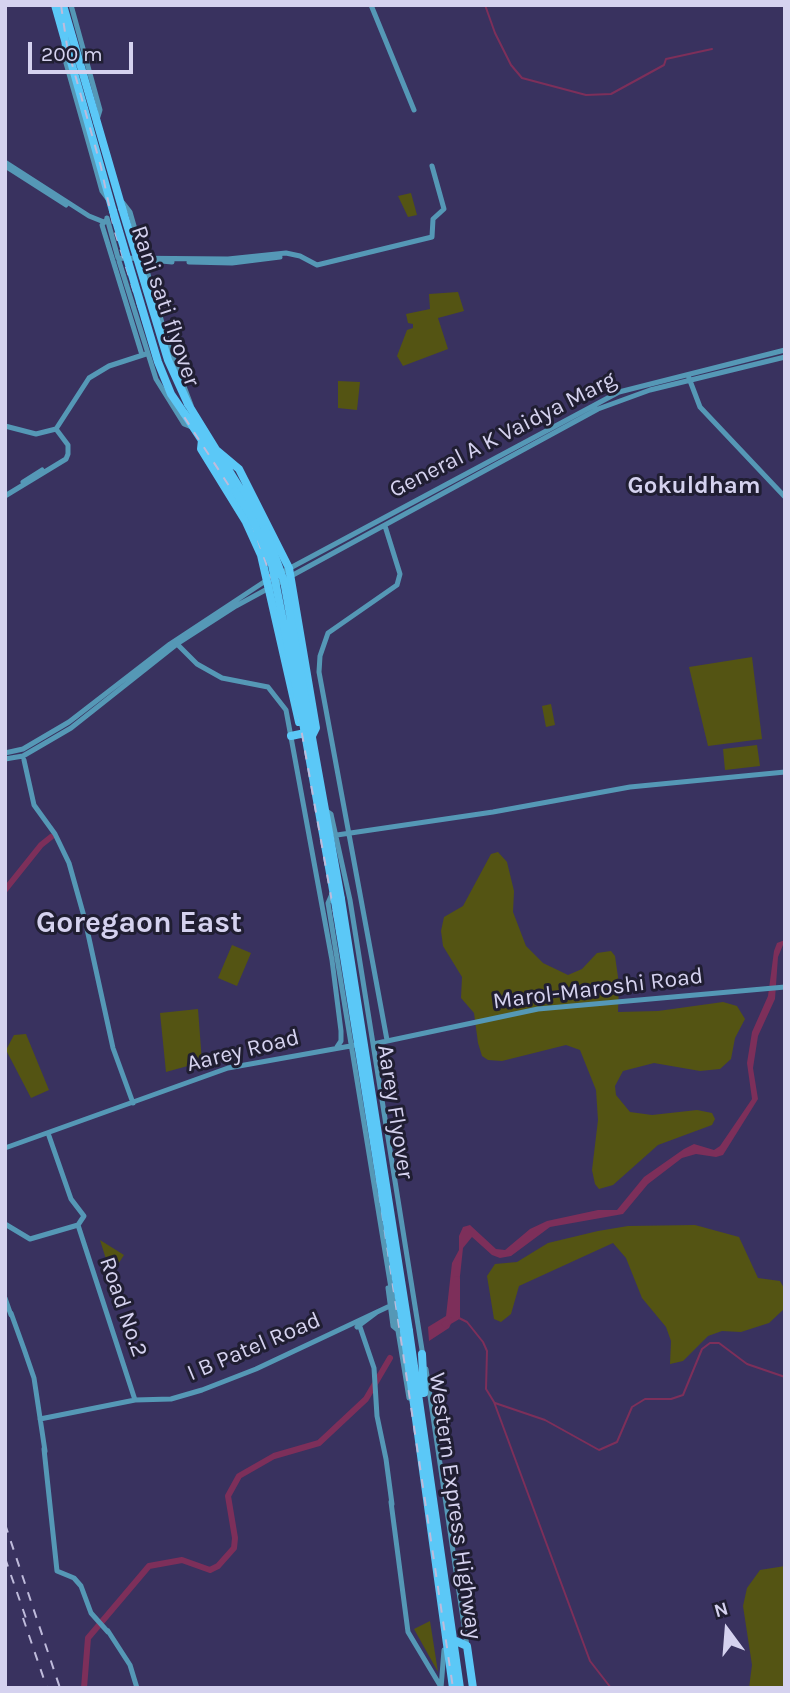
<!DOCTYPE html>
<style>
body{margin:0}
#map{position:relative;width:790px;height:1693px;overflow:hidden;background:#39325f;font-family:Karla,sans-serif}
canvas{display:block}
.frame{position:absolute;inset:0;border:7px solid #d5d2ef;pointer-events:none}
.north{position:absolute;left:692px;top:1595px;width:70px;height:70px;-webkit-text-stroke:5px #201e32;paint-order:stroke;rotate:344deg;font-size:19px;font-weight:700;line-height:28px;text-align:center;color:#d5d2ef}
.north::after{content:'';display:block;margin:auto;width:24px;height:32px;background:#d5d2ef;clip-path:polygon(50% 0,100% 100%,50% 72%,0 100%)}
.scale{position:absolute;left:28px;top:42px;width:105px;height:32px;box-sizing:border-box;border:4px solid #d5d2ef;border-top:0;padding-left:9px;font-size:21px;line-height:24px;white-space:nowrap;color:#d5d2ef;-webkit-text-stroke:5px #201e32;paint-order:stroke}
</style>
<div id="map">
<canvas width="790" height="1693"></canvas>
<div class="frame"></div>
<div class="north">N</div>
<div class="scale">200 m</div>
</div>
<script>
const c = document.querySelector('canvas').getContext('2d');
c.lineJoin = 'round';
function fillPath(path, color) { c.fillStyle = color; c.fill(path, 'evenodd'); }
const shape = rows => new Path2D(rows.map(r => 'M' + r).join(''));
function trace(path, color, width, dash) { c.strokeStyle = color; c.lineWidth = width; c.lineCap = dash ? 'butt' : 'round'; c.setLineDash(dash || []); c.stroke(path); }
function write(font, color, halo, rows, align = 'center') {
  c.font = font + ' Karla,sans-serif'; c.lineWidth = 6; c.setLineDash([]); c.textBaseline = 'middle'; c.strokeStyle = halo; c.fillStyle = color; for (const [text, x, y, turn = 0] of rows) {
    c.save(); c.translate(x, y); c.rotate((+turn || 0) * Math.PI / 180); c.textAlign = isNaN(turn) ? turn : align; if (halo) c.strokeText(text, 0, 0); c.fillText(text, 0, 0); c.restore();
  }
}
fillPath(shape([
 [411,193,417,215,408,217,398,196],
 [458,292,464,311,438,318,448,349,403,366,397,356,407,330,413,328,413,324,408,323,406,314,430,309,429,294],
 [338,381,360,382,357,410,338,408],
 [752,657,762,739,708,746,689,667],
 [551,704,555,725,546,727,542,706],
 [757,745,760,766,725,770,723,749],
 [498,852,507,862,514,891,513,912,526,946,543,963,568,975,582,969,597,953,611,951,615,956,619,984,618,1012,658,1011,723,1002,737,1006,745,1019,735,1038,731,1059,720,1069,700,1071,654,1063,623,1071,615,1086,616,1095,630,1112,652,1115,697,1110,712,1113,715,1119,712,1125,658,1145,613,1185,599,1189,595,1184,592,1170,598,1120,596,1090,580,1050,566,1045,502,1061,488,1060,482,1056,478,1043,474,1013,461,998,462,977,443,946,441,931,444,917,463,906,491,854],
 [232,945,251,953,237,986,218,978],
 [198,1009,202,1062,166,1072,160,1013],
 [26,1034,49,1090,31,1098,6,1050,14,1035],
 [695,1225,739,1237,758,1278,780,1281,785,1290,784,1309,769,1323,741,1332,722,1331,708,1336,683,1361,670,1364,671,1341,666,1327,642,1298,626,1258,613,1243,519,1286,511,1314,501,1322,494,1319,487,1276,495,1264,517,1262,548,1243,598,1231,628,1226],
 [100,1240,124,1255,111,1275],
 [785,1566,785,1688,749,1688,752,1665,743,1606,747,1588,760,1570],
 [430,1621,438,1672,414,1629]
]), '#545413');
fillPath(shape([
 [785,940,778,957,775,999,758,1036,753,1068,758,1099,723,1155,716,1157,696,1154,682,1158,648,1184,623,1214,550,1227,511,1256,500,1258,492,1255,472,1237,463,1248,456,1313,449,1328,429,1341,428,1327,446,1316,452,1263,459,1250,459,1236,463,1227,470,1225,496,1249,505,1250,530,1229,547,1221,598,1210,617,1210,644,1177,684,1149,694,1144,714,1150,720,1146,752,1099,747,1063,752,1032,768,996,774,951,777,943]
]), '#7d2f5a');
trace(shape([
 [485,5,495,33,511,65,522,78,586,95,611,94,664,65,666,59,712,49],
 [457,1317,467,1322,483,1342,487,1351,486,1389,494,1402,590,1661,611,1688],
 [495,1403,545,1420,599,1450,617,1442,632,1407,645,1399,671,1399,683,1395,702,1349,710,1343,719,1343,747,1364,785,1377]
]), '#7d2f5a', 2);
trace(shape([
 [5,890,41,845,51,837],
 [445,1324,457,1317,457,1279],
 [84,1688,88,1638,149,1566,182,1560,210,1570,218,1566,234,1548,235,1538,228,1496,239,1476,274,1456,319,1443,366,1399,390,1358]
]), '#7d2f5a', 6);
trace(shape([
 [71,5,100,110,96,123],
 [371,5,414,110],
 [64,44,66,63,92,155,102,191,108,199],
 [5,162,89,216,104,222],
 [5,166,66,205],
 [123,203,130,212,169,347,191,405],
 [107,218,118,258,228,259,286,253,300,256,317,265,432,237,433,219,444,209,432,166],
 [107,219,102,225,142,355],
 [151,260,172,262],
 [119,261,156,379,184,424,194,428],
 [189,262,232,263,280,257],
 [689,378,700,407,785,497],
 [5,426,36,434,56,429],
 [56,429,89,378,109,366,146,354],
 [56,429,68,445,68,454],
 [23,482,42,470],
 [5,496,66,459,68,454],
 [385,526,400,574,397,585,328,633,320,656,319,672,387,1040],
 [279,574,619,392,785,350],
 [177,644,197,664,222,678,268,687,286,710,332,960,341,1031,341,1041,337,1047],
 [5,753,23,749,69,722,170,644,267,580],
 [5,759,23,756,71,728,177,644,236,606,598,409,650,390,785,357],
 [24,760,34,805,55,834,69,863,85,920,113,1048,133,1103],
 [325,810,331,814,350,900,423,1356],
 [337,835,493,812,630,787,785,772],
 [332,894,328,903,409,1398],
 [373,1044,538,1009,785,987],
 [48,1133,71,1199,84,1216,78,1225],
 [5,1148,228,1068,356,1045],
 [5,1224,30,1239,78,1225],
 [78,1225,135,1400],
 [388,1288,393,1326,399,1331],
 [5,1298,11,1315],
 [11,1313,24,1349],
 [358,1321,374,1368,377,1416,386,1459],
 [357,1327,377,1312],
 [24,1349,34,1378,45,1451],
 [426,1369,467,1646],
 [40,1419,135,1400,171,1399,202,1390,256,1369,394,1304],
 [44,1449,57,1571,74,1578,81,1586,91,1613,108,1632],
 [386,1459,392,1504],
 [391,1502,408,1632,441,1687],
 [108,1631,130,1665,137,1688],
 [441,1688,444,1650]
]), '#5598b6', 5);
trace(shape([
 [55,5,113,211],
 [63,5,122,208],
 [188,404,265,529],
 [184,413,235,491],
 [202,440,201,449,246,522,261,555,299,722],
 [214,448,239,469,289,568,316,728,312,736],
 [304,728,335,901],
 [311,732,341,899],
 [291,736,305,733],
 [409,1331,460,1688],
 [404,1332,453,1688],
 [422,1354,424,1393],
 [456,1641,467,1646,473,1688]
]), '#5bc8f7', 8);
trace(shape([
 [61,5,67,46,101,167,114,229,157,365,177,406,250,518,277,594,354,1025,453,1688],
 [5,1524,60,1688],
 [5,1558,28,1624],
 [23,1618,47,1688]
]), '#bfbbdb', 2, [9, 9]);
trace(shape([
 [122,208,168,360,188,404],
 [113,211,158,362,171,394,184,413],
 [235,491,253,520,272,565,304,728],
 [265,529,284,581,311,732],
 [341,899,409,1331],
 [335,901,404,1329]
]), '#5bc8f7', 8);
write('23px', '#d5d2ef', '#201e32', [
 ["Rani sati flyover",165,306,71],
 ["General A K Vaidya Marg",503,435,-27],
 ["Marol-Maroshi Road",598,989,-7],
 ["Aarey Road",243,1051,-14],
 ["Aarey Flyover",395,1112,81],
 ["Road No.2",123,1307,71],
 ["I B Patel Road",254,1347,-23],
 ["Western Express Highway",455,1506,82]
]);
write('bold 24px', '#d5d2ef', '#201e32', [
 ["Gokuldham",694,486]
]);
write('bold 30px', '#d5d2ef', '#201e32', [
 ["Goregaon East",139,923]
]);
</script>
